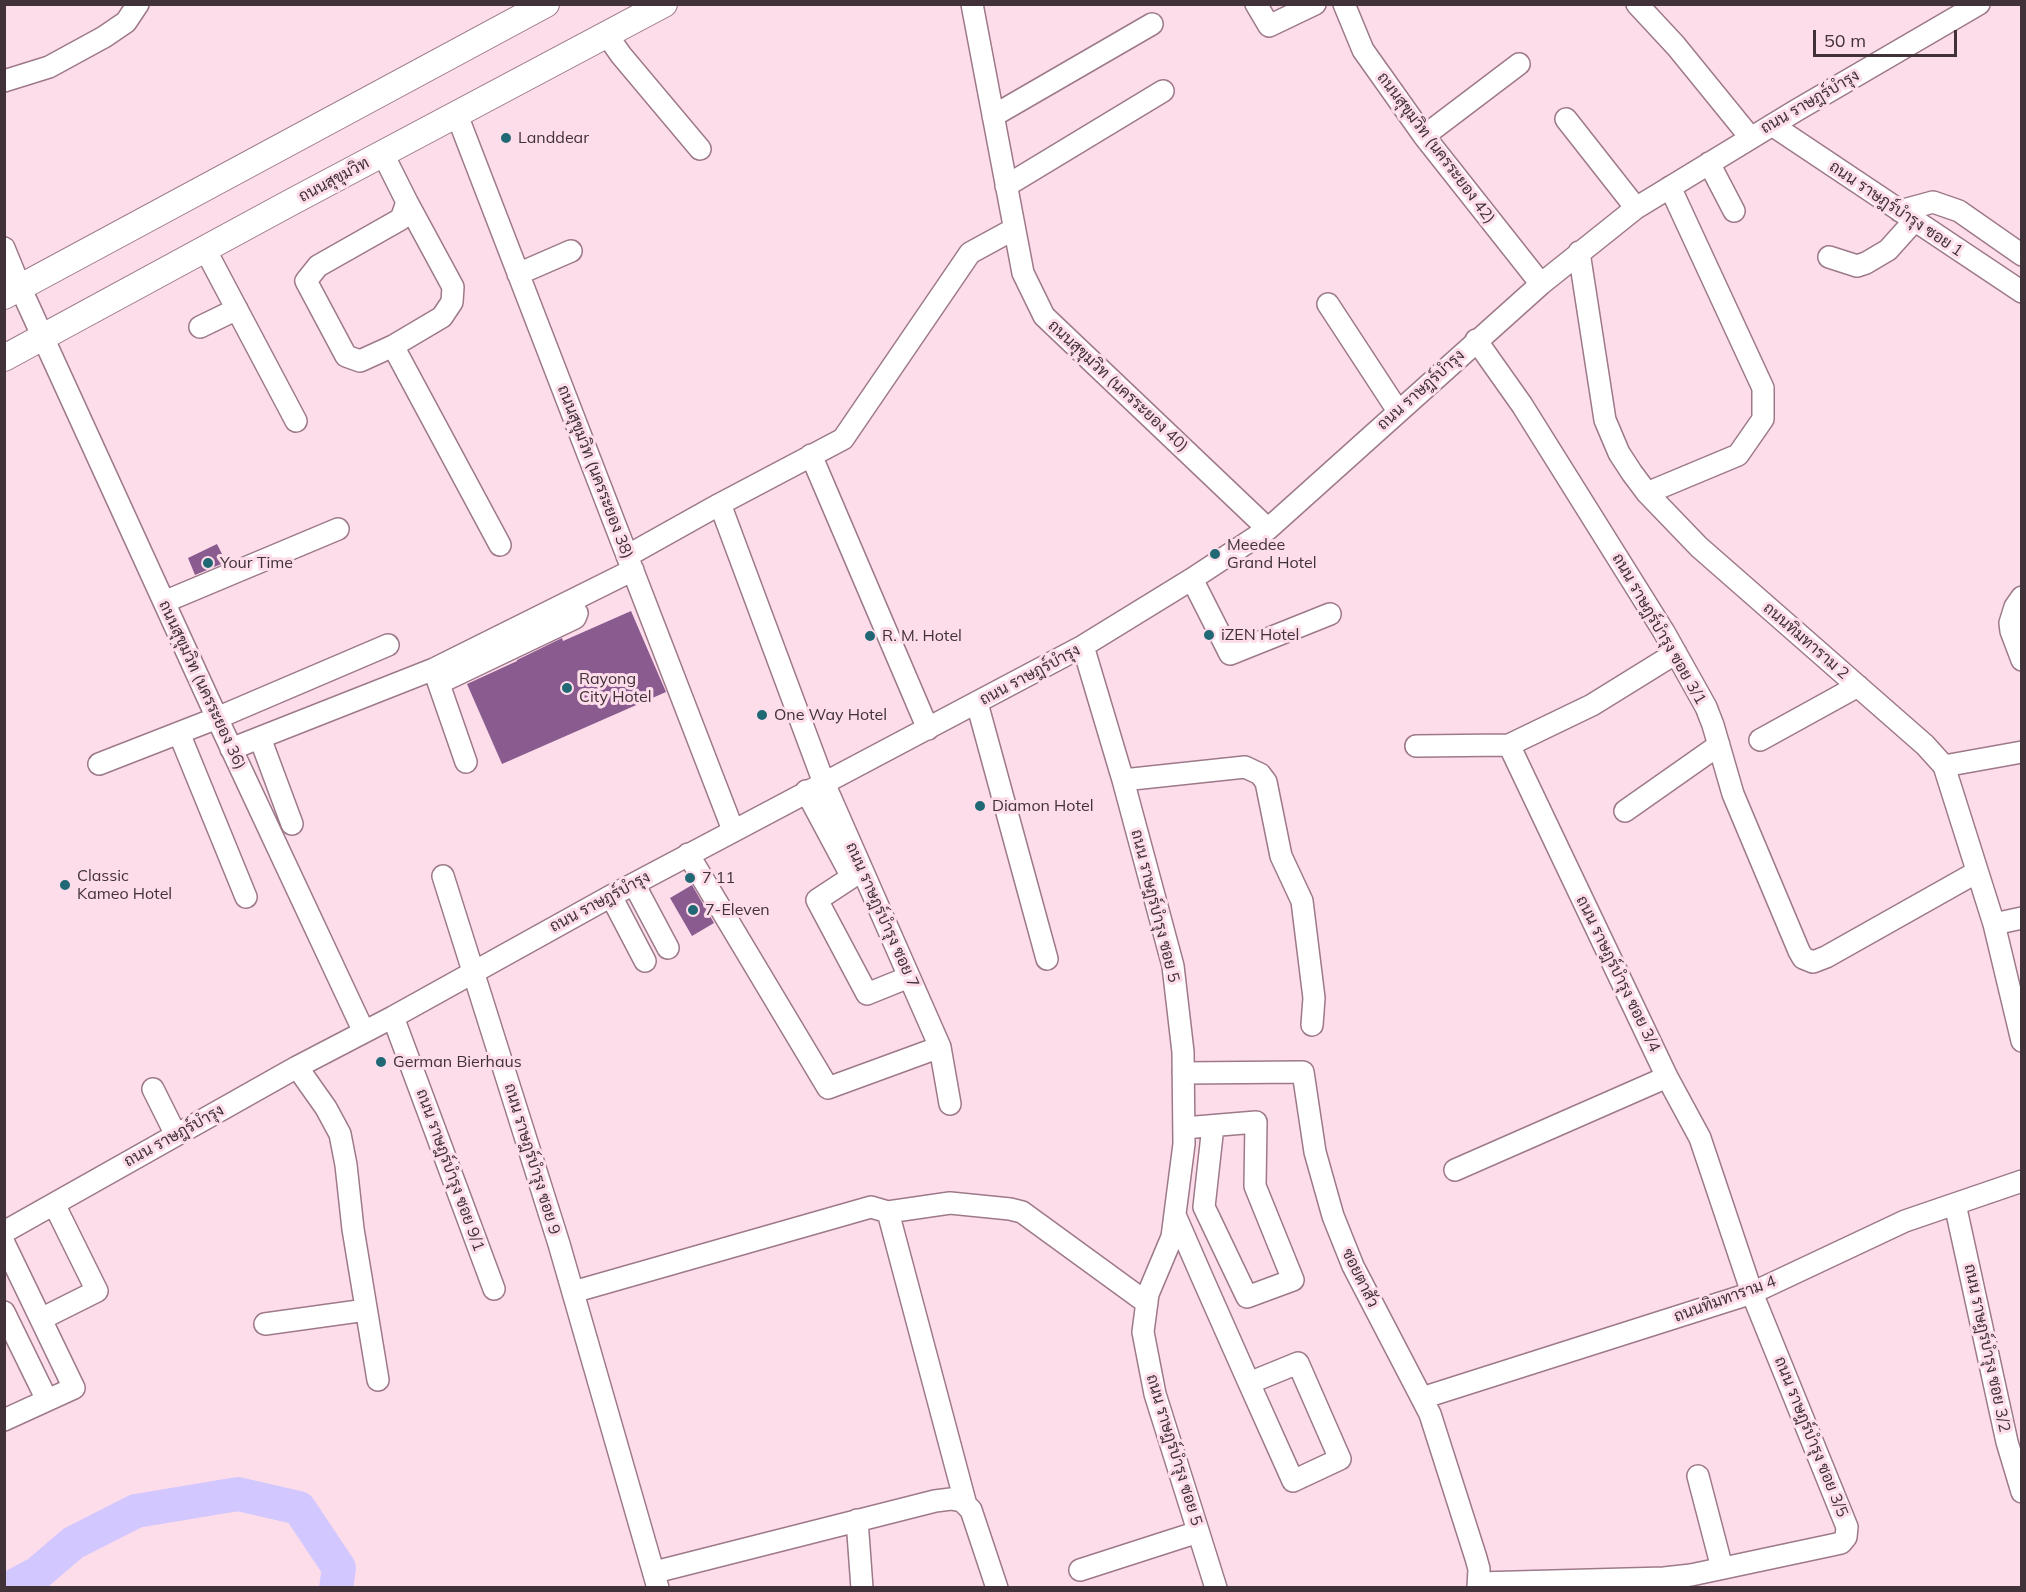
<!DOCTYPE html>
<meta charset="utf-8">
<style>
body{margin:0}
#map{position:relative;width:2026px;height:1592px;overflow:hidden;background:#feddeb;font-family:Mulish,sans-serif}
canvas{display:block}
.frame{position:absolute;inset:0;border:6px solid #413138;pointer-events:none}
.scale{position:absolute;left:1813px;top:30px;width:144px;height:27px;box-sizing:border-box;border:3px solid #413138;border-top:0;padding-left:8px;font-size:18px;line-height:21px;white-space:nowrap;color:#413138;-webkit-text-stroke:4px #feddeb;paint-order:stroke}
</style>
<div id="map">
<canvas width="2026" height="1592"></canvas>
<div class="frame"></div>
<div class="scale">50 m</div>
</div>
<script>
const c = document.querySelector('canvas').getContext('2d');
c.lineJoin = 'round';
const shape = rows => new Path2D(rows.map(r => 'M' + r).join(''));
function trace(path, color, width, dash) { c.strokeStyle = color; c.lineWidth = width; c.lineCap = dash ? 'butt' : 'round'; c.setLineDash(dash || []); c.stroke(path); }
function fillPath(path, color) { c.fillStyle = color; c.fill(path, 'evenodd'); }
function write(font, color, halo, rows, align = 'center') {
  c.font = font + ' Mulish,Sarabun,sans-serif'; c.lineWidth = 6; c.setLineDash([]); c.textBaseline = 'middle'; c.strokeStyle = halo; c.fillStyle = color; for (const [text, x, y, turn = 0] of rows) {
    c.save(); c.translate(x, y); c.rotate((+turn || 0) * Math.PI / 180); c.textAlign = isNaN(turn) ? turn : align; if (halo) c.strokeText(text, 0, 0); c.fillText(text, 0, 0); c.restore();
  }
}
trace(shape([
 [10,1588,38,1573,73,1543,136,1511,238,1494,299,1508,339,1568,336,1588]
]), '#d2c7fe', 34);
fillPath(shape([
 [217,544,226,562,195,575,188,558],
 [631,611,666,692,502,764,467,684,517,661,517,660,562,638,563,641],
 [692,885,714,923,692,936,670,898]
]), '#895b8f');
const minor = shape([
 [972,4,1023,273,1044,316,1268,529],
 [1256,4,1269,26,1315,4],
 [1344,4,1363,50,1424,136,1541,284],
 [1637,4,1676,46,1750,137],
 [607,35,621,55,700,149],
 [4,81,49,67,104,37,126,22,138,4],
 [457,115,733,830],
 [993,116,1152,24],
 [1566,119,1636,208],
 [1772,125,2022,292],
 [1424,136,1519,64],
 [383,154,407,202,401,219,318,266,306,281,346,356,360,361,393,346,442,317,452,302,453,287,407,202],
 [1709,163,1734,211],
 [1006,186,1163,91],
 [1900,211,1933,202,1959,211,2022,255],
 [4,248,20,287,217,718,364,1032],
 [205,249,296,421],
 [1579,252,1605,420,1619,453,1632,473,1647,493,1699,547,1925,745,1944,766,1994,924,2022,1041],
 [1829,257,1857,266,1866,263,1888,250,1914,221],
 [518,274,571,251],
 [1328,304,1398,411],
 [200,327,237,309],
 [1476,340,1522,405,1664,632,1706,707,1713,725,1733,794,1799,951,1803,958,1813,962,1826,957,1977,872],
 [393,346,500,545],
 [811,455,928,729],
 [1647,493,1738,455,1763,419,1763,388,1670,187],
 [720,504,824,783,940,1047,950,1104],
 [627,556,720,504,843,439,970,253,1014,229],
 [1192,579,1230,654,1330,614],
 [2022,597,2015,607,2010,623,2011,631,2022,660],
 [164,602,338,529],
 [1083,646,1123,780,1173,966,1183,1052,1184,1144,1172,1237,1148,1294,1143,1332,1155,1394,1216,1588],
 [434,670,466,762],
 [439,683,575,618,577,613,572,607,563,605],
 [977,703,1047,959],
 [179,733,246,897],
 [260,738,292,824],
 [1760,740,1858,686],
 [1416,746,1509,745],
 [231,749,434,669,633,570],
 [99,764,217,718,388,645],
 [1944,766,2022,752],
 [1123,780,1245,767,1260,774,1266,782,1281,856,1302,901,1314,998,1312,1025],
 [806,791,852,877,817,900,867,994,909,977],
 [1625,811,1719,745],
 [688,854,828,1088,940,1047],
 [443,876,559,1244,658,1588],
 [634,884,668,948],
 [611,896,645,961],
 [1994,924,2022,918],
 [393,1017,494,1289],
 [297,1067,326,1108,340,1134,346,1165,353,1229,378,1380],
 [1183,1073,1303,1072,1315,1152,1333,1216,1353,1266,1430,1414,1476,1558,1479,1569,1478,1588],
 [153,1089,176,1135],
 [1184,1128,1256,1122,1255,1186,1293,1280,1247,1297,1204,1207,1213,1126],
 [1455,1170,1667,1077],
 [1955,1204,2007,1442,2022,1492],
 [888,1212,950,1203,1010,1209,1022,1212,1147,1303],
 [1175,1215,1202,1277,1249,1383,1293,1481,1340,1459,1298,1363,1249,1383],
 [4,1232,297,1067,393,1017,611,896,1083,646,1192,579,1268,529,1541,284,1636,208,1797,110,1979,4],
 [4,1243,74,1388,4,1420],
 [573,1292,871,1207,888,1212,966,1505],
 [4,1312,47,1400],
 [41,1319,97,1291,54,1204],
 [265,1324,366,1310],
 [1422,1398,1752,1293,1905,1221,2022,1181],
 [1698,1476,1722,1568],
 [857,1520,862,1588],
 [1080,1570,1198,1532],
 [655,1572,935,1501,951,1499,962,1501,971,1510,997,1588],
 [1479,1583,1664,1578,1691,1575,1832,1545,1841,1543,1846,1537,1847,1527,1752,1293,1700,1138,1667,1077,1509,745,1592,705,1676,653]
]);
const major = shape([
 [4,296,546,4],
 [4,358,286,205,664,4]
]);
trace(minor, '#9d7989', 24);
trace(major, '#9d7989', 28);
trace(minor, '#fff', 21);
trace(major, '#fff', 26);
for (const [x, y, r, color] of [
 [506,138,6,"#1f6874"],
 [1215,554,6,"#1f6874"],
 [208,563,6,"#1f6874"],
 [1209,635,6,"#1f6874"],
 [870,636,6,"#1f6874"],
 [567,688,6,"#1f6874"],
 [762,715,6,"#1f6874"],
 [980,806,6,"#1f6874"],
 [690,878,6,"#1f6874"],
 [65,885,6,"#1f6874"],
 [693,910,6,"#1f6874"],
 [381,1062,6,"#1f6874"]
]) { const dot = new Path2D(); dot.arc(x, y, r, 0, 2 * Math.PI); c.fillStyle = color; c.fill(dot); trace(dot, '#feddeb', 2); }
write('16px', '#413138', '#feddeb', [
 ["ถนน ราษฎร์บำรุง",1810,102,-30],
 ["ถนนสุขุมวิท (นครระยอง 42)",1436,148,53],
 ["ถนนสุขุมวิท",334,180,-28],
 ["ถนน ราษฎร์บำรุง ซอย 1",1896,209,34],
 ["ถนนสุขุมวิท (นครระยอง 40)",1118,386,43],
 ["ถนน ราษฎร์บำรุง",1421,390,-42],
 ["ถนนสุขุมวิท (นครระยอง 38)",595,472,69],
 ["ถนน ราษฎร์บำรุง ซอย 3/1",1659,629,60],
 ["ถนนทิมทาราม 2",1806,641,41],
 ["ถนน ราษฎร์บำรุง",1030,675,-28],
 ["ถนนสุขุมวิท (นครระยอง 36)",202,685,65],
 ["ถนน ราษฎร์บำรุง",600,902,-28],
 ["ถนน ราษฎร์บำรุง ซอย 5",1155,906,76],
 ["ถนน ราษฎร์บำรุง ซอย 7",882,915,66],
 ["ถนน ราษฎร์บำรุง ซอย 3/4",1618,974,64],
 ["ถนน ราษฎร์บำรุง",174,1136,-29],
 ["ถนน ราษฎร์บำรุง ซอย 9",532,1159,73],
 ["ถนน ราษฎร์บำรุง ซอย 9/1",450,1170,70],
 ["ซอยตาสัว",1360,1278,64],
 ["ถนนทิมทาราม 4",1725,1299,-20],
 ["ถนน ราษฎร์บำรุง ซอย 3/2",1987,1348,78],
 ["ถนน ราษฎร์บำรุง ซอย 3/5",1811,1437,68],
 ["ถนน ราษฎร์บำรุง ซอย 5",1174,1450,73]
]);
write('16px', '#413138', '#feddeb', [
 ["Landdear",518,138],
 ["Meedee",1227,545],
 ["Grand Hotel",1227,563],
 ["Your Time",220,563],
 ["iZEN Hotel",1221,635],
 ["R. M. Hotel",882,636],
 ["Rayong",579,679],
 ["City Hotel",579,697],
 ["One Way Hotel",774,715],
 ["Diamon Hotel",992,806],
 ["Classic",77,876],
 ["Kameo Hotel",77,894],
 ["7 11",702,878],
 ["7-Eleven",705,910],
 ["German Bierhaus",393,1062]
], 'left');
</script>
